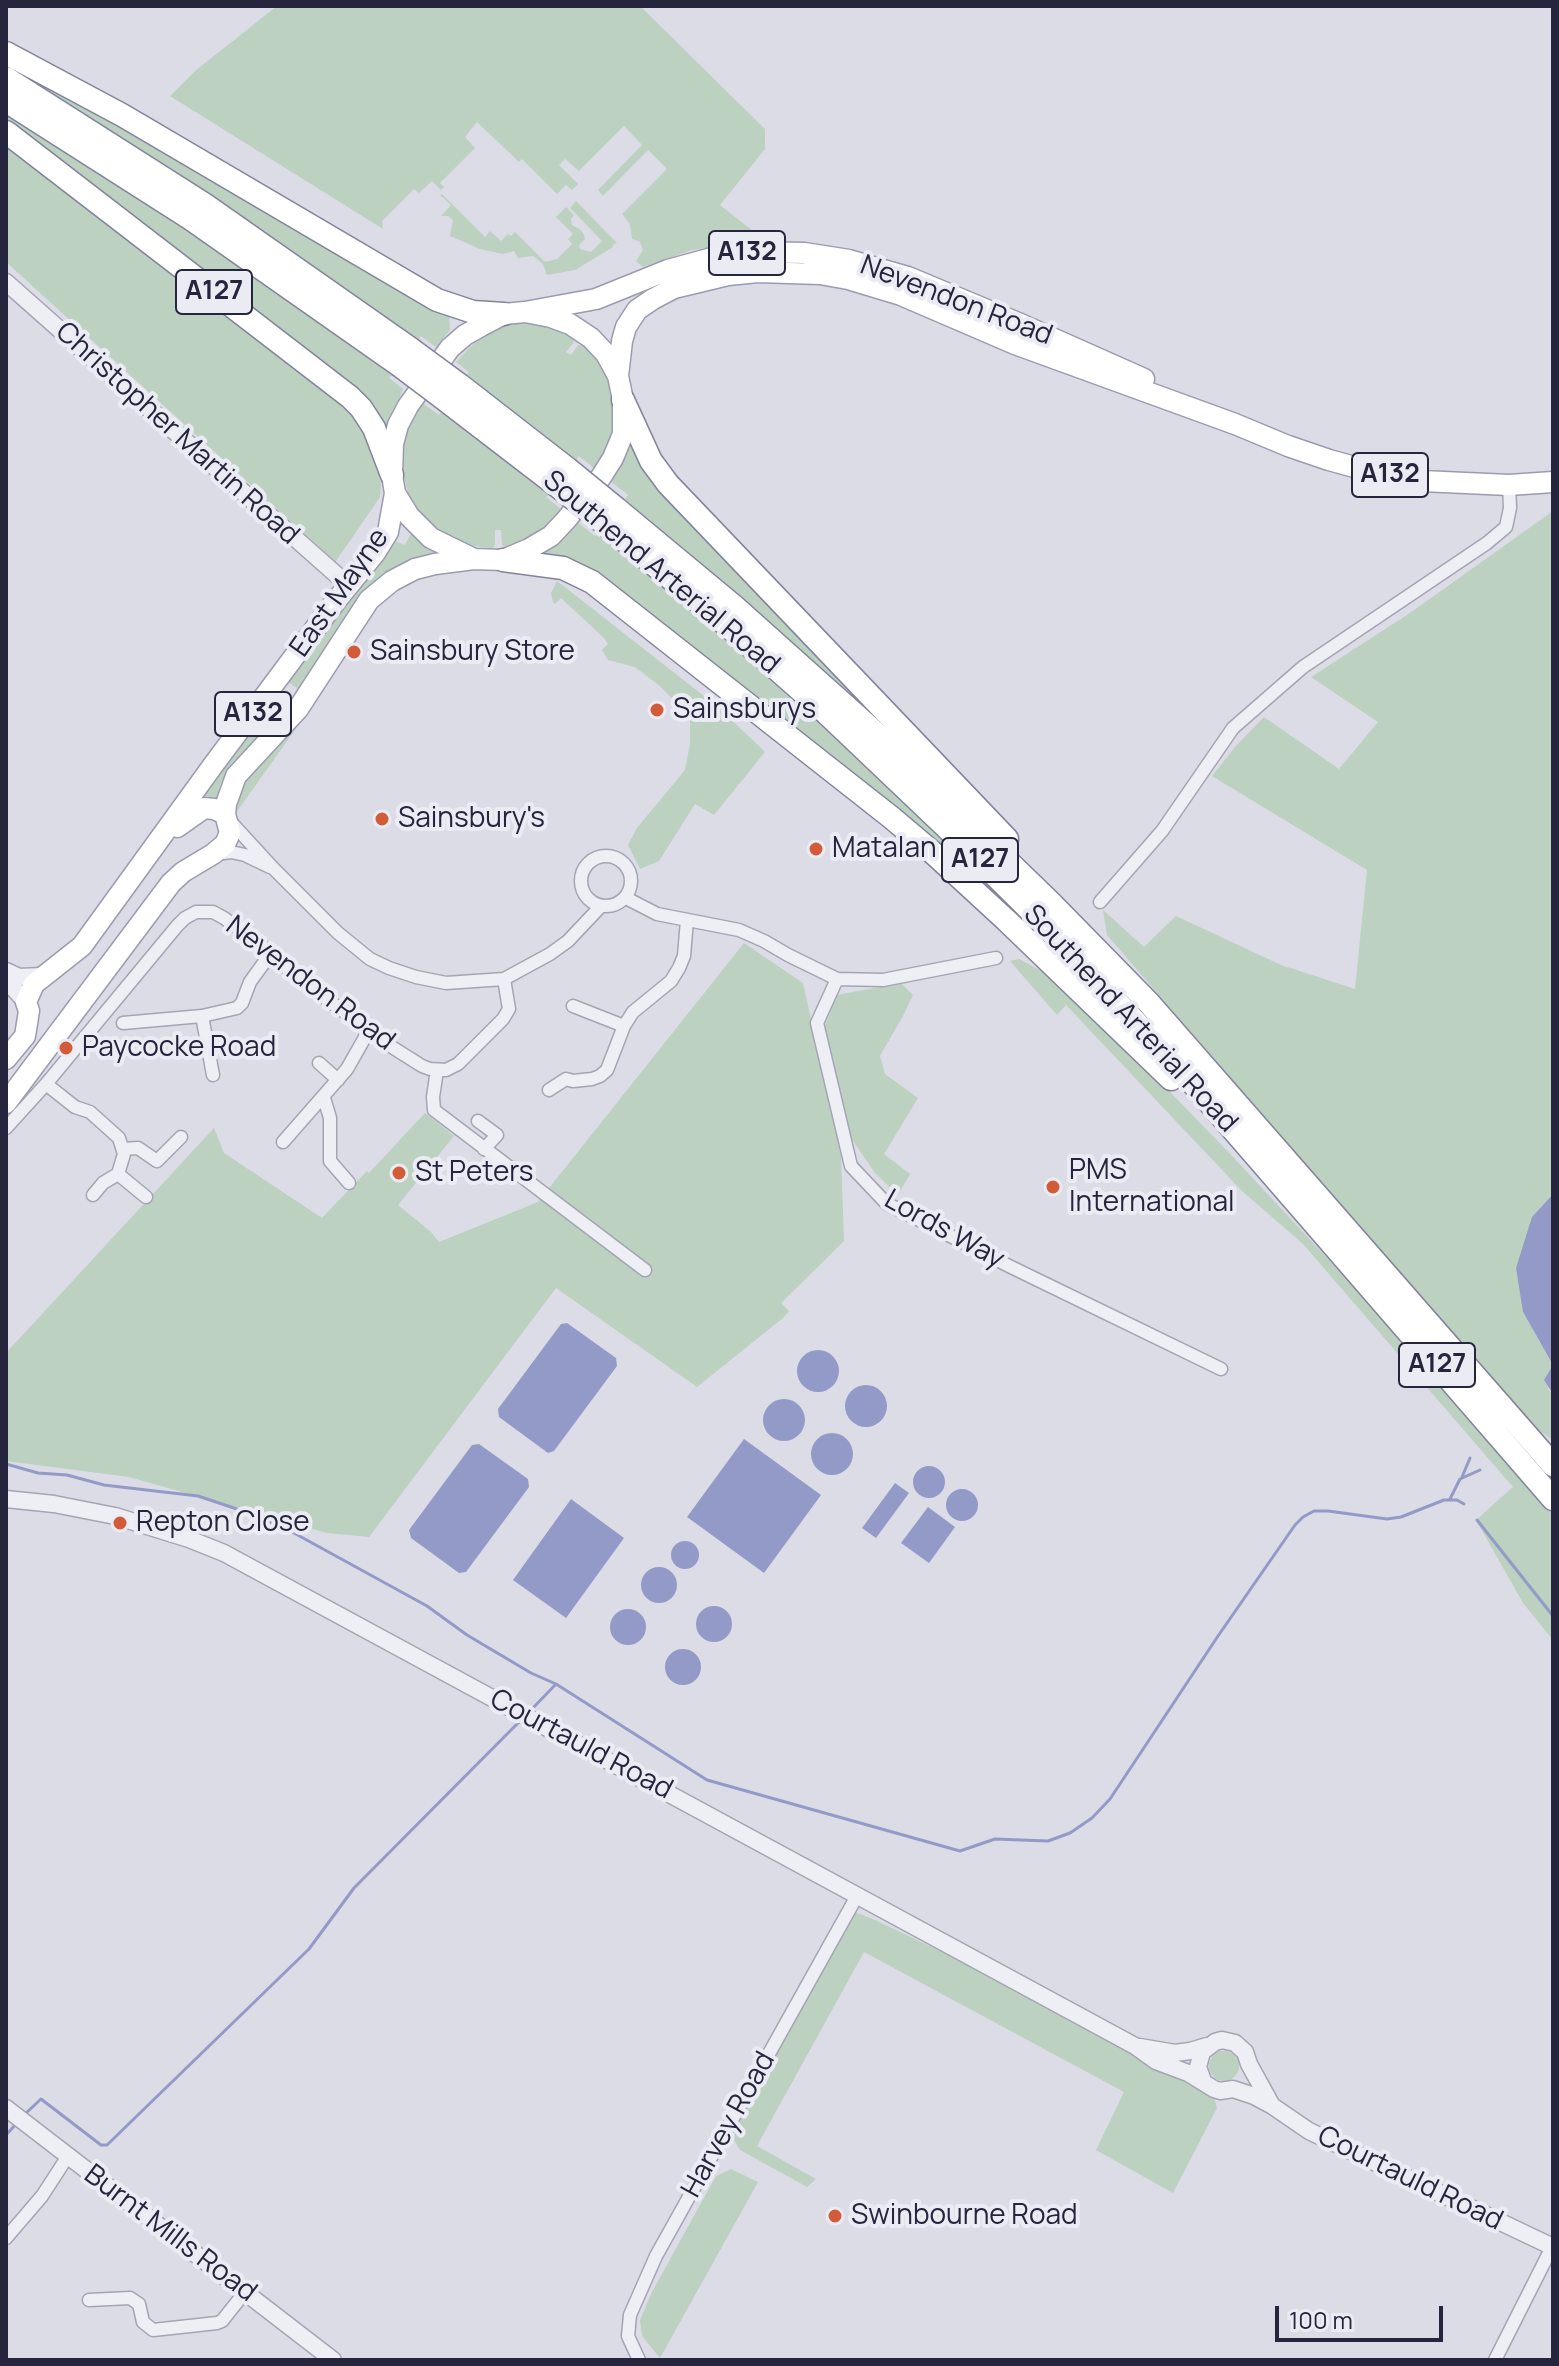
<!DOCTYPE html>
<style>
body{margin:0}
#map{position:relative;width:1559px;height:2366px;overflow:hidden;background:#dbdce6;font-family:Manrope,sans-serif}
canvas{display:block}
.frame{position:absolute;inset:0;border:8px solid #25253d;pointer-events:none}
.scale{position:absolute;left:1275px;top:2306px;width:168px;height:36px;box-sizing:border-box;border:4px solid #25253d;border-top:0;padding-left:10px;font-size:24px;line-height:28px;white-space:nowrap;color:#25253d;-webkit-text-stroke:6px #ebebf4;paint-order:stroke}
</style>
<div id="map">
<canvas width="1559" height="2366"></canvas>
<div class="frame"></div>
<div class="scale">100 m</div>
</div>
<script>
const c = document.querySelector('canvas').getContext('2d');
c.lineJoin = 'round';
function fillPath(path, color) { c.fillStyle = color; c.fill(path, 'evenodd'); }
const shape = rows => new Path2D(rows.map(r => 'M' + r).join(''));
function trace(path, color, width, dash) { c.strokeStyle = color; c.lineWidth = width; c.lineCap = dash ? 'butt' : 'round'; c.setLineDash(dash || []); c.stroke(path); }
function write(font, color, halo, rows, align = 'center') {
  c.font = font + ' Manrope,sans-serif'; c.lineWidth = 8; c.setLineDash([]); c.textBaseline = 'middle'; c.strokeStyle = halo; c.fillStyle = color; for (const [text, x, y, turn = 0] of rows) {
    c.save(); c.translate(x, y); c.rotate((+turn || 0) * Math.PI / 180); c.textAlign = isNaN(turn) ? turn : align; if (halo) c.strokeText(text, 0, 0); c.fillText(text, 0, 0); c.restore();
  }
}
fillPath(shape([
 [277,6,640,6,765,129,765,149,720,205,762,238,762,240,692,250,643,267,636,261,643,250,640,242,632,239,630,224,622,214,667,169,648,150,603,196,598,190,642,145,624,126,579,171,565,159,559,165,578,184,572,190,566,185,557,194,522,159,519,162,477,122,465,137,475,148,440,183,444,187,441,190,432,181,419,193,414,189,382,221,383,229,170,96,195,71],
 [6,59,449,314,450,330,436,347,421,336,414,344,6,72],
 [6,111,25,120,395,370,389,378,403,389,386,434,6,125],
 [6,144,348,408,363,427,378,468,381,485,380,497,334,564,319,547,6,262],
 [442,194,485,237,490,231,501,241,508,234,511,236,515,232,545,262,557,259,572,244,568,239,573,234,556,217,566,207,574,215,571,219,572,225,581,230,584,235,585,239,579,245,580,249,591,252,602,241,570,208,576,201,617,243,612,245,613,247,575,270,547,275,543,264,533,256,518,258,514,251,503,254,480,249,450,236,453,220,448,216,441,216,451,205,440,195],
 [514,323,544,325,572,336,574,342,566,352,571,355,578,345,586,346,597,357,608,376,613,395,613,430,611,440,596,470,579,456,572,465,463,381,469,372,456,362,475,342,474,339,496,328],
 [421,402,439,415,445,406,552,490,546,497,563,511,547,528,535,536,505,547,502,545,501,530,495,530,495,545,492,548,465,545,438,531,417,511,409,496,402,471,402,447,408,423],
 [632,442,936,771,621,504,628,495,609,480,629,443],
 [1553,511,1553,1194,1532,1217,1523,1312,1553,1365,1548,1389,1553,1394,1553,1440,1532,1426,1107,935,1103,910,1144,947,1176,916,1281,965,1355,989,1367,870,1212,776,1235,747,1264,717,1339,769,1378,722,1311,677,1410,613],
 [576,521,595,536,601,529,867,760,1143,1037,589,574,534,556],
 [411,533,434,551,434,557,412,564,288,706,297,688,288,682,355,591,382,561,395,541,405,545],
 [557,581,718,707,765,752,714,815,695,804,659,861,640,869,628,845,637,828,685,770,690,744,690,717,661,687,635,667,608,660,602,650,608,644,604,638,561,598,555,604,553,602,551,593],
 [280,693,281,694,273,711,281,718,226,773,220,785,217,798,204,796],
 [294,725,297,727,236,813,235,808,239,784],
 [744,943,803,983,841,1156,844,1241,781,1303,789,1311,783,1318,697,1387,556,1288,369,1537,327,1533,129,1477,6,1461,6,1353,214,1128,224,1153,322,1218,367,1171,369,1173,425,1113,454,1136,398,1205,431,1232,439,1242,538,1202],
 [1019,959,1049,975,1174,1096,1234,1158,1357,1290,1553,1515,1553,1640,1523,1603,1476,1520,1513,1487,1303,1244,1242,1191,1066,1005,1057,1015,1010,961],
 [901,983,913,995,903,1016,880,1056,885,1074,918,1098,884,1154,910,1174,898,1195,875,1173,849,1135,824,1028,837,995],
 [852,1911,875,1920,944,1953,1214,2098,1217,2108,1173,2193,1096,2150,1124,2092,864,1952,757,2146,816,2179,807,2187,740,2150,734,2140,735,2131],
 '1209 2066a15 15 0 1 1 30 0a15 15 0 1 1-30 0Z',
 [731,2169,758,2182,660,2358,642,2336,640,2320,652,2292,716,2176]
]), '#bcd1bf');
fillPath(shape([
 [1553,1194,1553,1394,1544,1380,1553,1365,1523,1312,1516,1268,1532,1217],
 [567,1323,616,1358,617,1366,554,1451,548,1453,499,1417,498,1409,561,1324],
 '797 1371a21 21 0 1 1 42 0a21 21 0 1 1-42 0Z',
 '845 1406a21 21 0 1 1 42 0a21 21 0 1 1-42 0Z',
 '763 1420a21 21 0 1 1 42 0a21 21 0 1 1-42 0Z',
 '811 1454a21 21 0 1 1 42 0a21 21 0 1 1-42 0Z',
 [744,1439,821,1495,764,1573,687,1517],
 [479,1444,528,1479,529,1487,466,1572,459,1573,411,1538,409,1530,472,1445],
 '913 1482a16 16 0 1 1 32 0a16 16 0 1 1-32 0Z',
 [895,1483,909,1493,876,1538,862,1528],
 '946 1505a16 16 0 1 1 32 0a16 16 0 1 1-32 0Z',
 [571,1499,624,1538,566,1618,513,1580],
 [928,1507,955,1527,929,1563,901,1543],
 '671 1555a14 14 0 1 1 28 0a14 14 0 1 1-28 0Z',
 '641 1585a18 18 0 1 1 36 0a18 18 0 1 1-36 0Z',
 '696 1624a18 18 0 1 1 36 0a18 18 0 1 1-36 0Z',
 '610 1627a18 18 0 1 1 36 0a18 18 0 1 1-36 0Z',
 '665 1667a18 18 0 1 1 36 0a18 18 0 1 1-36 0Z'
]), '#949ac8');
trace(shape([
 [6,1464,38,1473,67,1475,104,1485,198,1496,234,1508,283,1527,427,1606,467,1635,531,1673,556,1684,531,1710],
 [1462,1477,1470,1458],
 [1450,1499,1460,1479,1480,1470],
 [1477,1520,1553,1616],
 [556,1684,707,1780,960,1851,995,1839,1048,1841,1070,1833,1092,1818,1110,1799,1218,1636,1295,1525,1303,1517,1314,1511,1328,1511,1387,1519,1401,1517,1444,1500,1457,1500,1464,1504],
 [25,2114,41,2099,101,2145,107,2145,309,1949,354,1888,520,1721],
 [6,2135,17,2123]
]), '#949ac8', 3);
const minor = shape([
 [230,821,273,868,338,933,370,959,389,968,416,977,446,983,504,979,550,954,568,941,601,906],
 [216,854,231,852,245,855,270,867],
 '581 881a25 25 0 1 1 50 0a25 25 0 1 1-50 0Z',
 [626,898,657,914,739,930,764,941,788,955,837,979,883,980,996,958],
 [1100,902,1162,831,1233,728,1303,667,1487,543,1506,527,1510,508,1509,485],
 [837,979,817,1023,851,1166,886,1203,1009,1266,1221,1369],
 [573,1006,624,1026],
 [123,1023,202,1016],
 [319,1063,338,1080],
 [437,1070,433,1097,434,1110,645,1270],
 [213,1075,202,1016,237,1008,242,1003,250,982,271,953],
 [46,1084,75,1107,90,1112,119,1138,124,1154,118,1174,103,1183,93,1195],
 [549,1090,566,1079,573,1081,592,1079,600,1076,607,1070,624,1026,633,1012,671,981,679,968,684,956,687,920],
 [324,1098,330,1118,330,1161,349,1183],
 [478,1121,497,1135,484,1149],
 [6,1128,46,1084,177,926,185,918,196,912,213,912,224,918,271,953,297,978,360,1023,368,1032,422,1066,430,1069,446,1070,458,1064,503,1019,509,1009,504,979],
 [283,1142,347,1069,368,1032],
 [123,1149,138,1148,157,1161,181,1137],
 [118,1174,146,1197],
 [6,2238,42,2196,68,2156],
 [89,2300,130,2298,139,2304,143,2322,153,2330,217,2323,222,2321,245,2292],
 [639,2360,628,2336,630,2315,656,2256,857,1896],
 [1495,2360,1552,2247]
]);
const tertiary = shape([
 [6,282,348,585],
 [6,971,19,977,41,976],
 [6,980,26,1002],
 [6,1499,54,1504,115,1516,189,1539,224,1553,1135,2046,1156,2061,1188,2073,1214,2089,1220,2091,1233,2089,1254,2096,1271,2105,1309,2131,1553,2247],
 [1140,2047,1175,2053,1190,2051,1207,2046],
 [1203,2081,1198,2067,1202,2052,1215,2042,1222,2040,1235,2043,1245,2052,1249,2064,1271,2104],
 [6,2108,333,2360]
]);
const primary = shape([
 [525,312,596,299,668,270,712,258,757,252,804,253,849,260,908,277,1018,323,1144,379],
 [525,312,551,317,570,324,591,338,606,354,618,376,623,400,623,434,613,458,601,477,566,520,551,536,529,549,503,560,474,559,431,538,409,516,395,493,392,475,393,444,398,425,408,406,450,348,465,335,481,326,504,314,525,312],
 [618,376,622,341,626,327,637,310,653,299,674,288,728,275,758,272,820,274,848,279,901,295,1015,344,1235,424,1288,446,1329,460,1373,472,1422,481,1509,485,1553,482],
 [177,827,204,808,214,809,225,814],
 [6,1059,25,1036,29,1011,26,1002,34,984,82,946,214,764,335,602,375,553,388,532,395,493],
 [6,1103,171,883,183,872,213,854,225,844,230,833,225,814,226,804,236,776,298,709,369,600,392,581,415,569,435,564,474,559]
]);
const trunk = shape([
 [6,53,122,115,437,300,473,312,504,314],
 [6,78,204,204,411,349],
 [6,101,191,219,399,365],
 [6,132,350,397,361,408,374,428,392,475],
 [460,385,568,469],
 [623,400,651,461,668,484,1007,839],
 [448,402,556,485],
 [617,509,735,607,868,726,1051,903,1149,1003,1553,1465],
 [605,524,721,620,824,711,947,828,1040,920,1190,1080,1553,1499],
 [503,560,563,568,592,582,892,818,931,851,1006,920,1171,1079]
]);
trace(minor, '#a4a5b3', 15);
trace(tertiary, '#a4a5b3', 19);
trace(primary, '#9a9bb2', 23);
trace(trunk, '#82839d', 25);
trace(minor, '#eeeef5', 12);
trace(tertiary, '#eeeef5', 16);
trace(primary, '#fff', 20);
trace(trunk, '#fff', 22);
const trunkBridge = shape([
 [411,349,460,385],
 [399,365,448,402],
 [568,469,617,509],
 [556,485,605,524]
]);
trace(trunkBridge, '#82839d', 25, []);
trace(trunkBridge, '#fff', 22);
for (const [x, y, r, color] of [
 [354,652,8,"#d25c3a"],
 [657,710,8,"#d25c3a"],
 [382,819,8,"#d25c3a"],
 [816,849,8,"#d25c3a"],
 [66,1048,8,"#d25c3a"],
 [399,1173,8,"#d25c3a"],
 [1053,1187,8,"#d25c3a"],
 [120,1523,8,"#d25c3a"],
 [835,2216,8,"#d25c3a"]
]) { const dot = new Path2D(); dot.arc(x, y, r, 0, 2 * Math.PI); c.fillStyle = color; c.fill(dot); trace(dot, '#ebebf4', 3); }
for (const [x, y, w] of [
 [747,253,76],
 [214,292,76],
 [1390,475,76],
 [253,714,76],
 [980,860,76],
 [1437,1365,76]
]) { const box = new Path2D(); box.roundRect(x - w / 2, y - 22, w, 44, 6); c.fillStyle = '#ebebf4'; c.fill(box); trace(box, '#25253d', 2); }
write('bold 26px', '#25253d', null, [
 ["A132",747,253],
 ["A127",214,292],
 ["A132",1390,475],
 ["A132",253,714],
 ["A127",980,860],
 ["A127",1437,1365]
]);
write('28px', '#25253d', '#ebebf4', [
 ["Nevendon Road",956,301,21],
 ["Christopher Martin Road",177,434,42],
 ["Southend Arterial Road",661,573,40],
 ["East Mayne",340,593,-55],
 ["Nevendon Road",310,984,37],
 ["Southend Arterial Road",1130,1019,47],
 ["Lords Way",944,1230,29],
 ["Courtauld Road",581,1745,28],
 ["Harvey Road",729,2125,-61],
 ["Courtauld Road",1410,2179,26],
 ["Burnt Mills Road",170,2234,37]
]);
write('28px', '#25253d', '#ebebf4', [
 ["Sainsbury Store",370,652],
 ["Sainsburys",673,710],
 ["Sainsbury's",398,819],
 ["Matalan",832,849],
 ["Paycocke Road",82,1048],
 ["PMS",1069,1171],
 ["International",1069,1203],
 ["St Peters",415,1173],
 ["Repton Close",136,1523],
 ["Swinbourne Road",851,2216]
], 'left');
</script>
